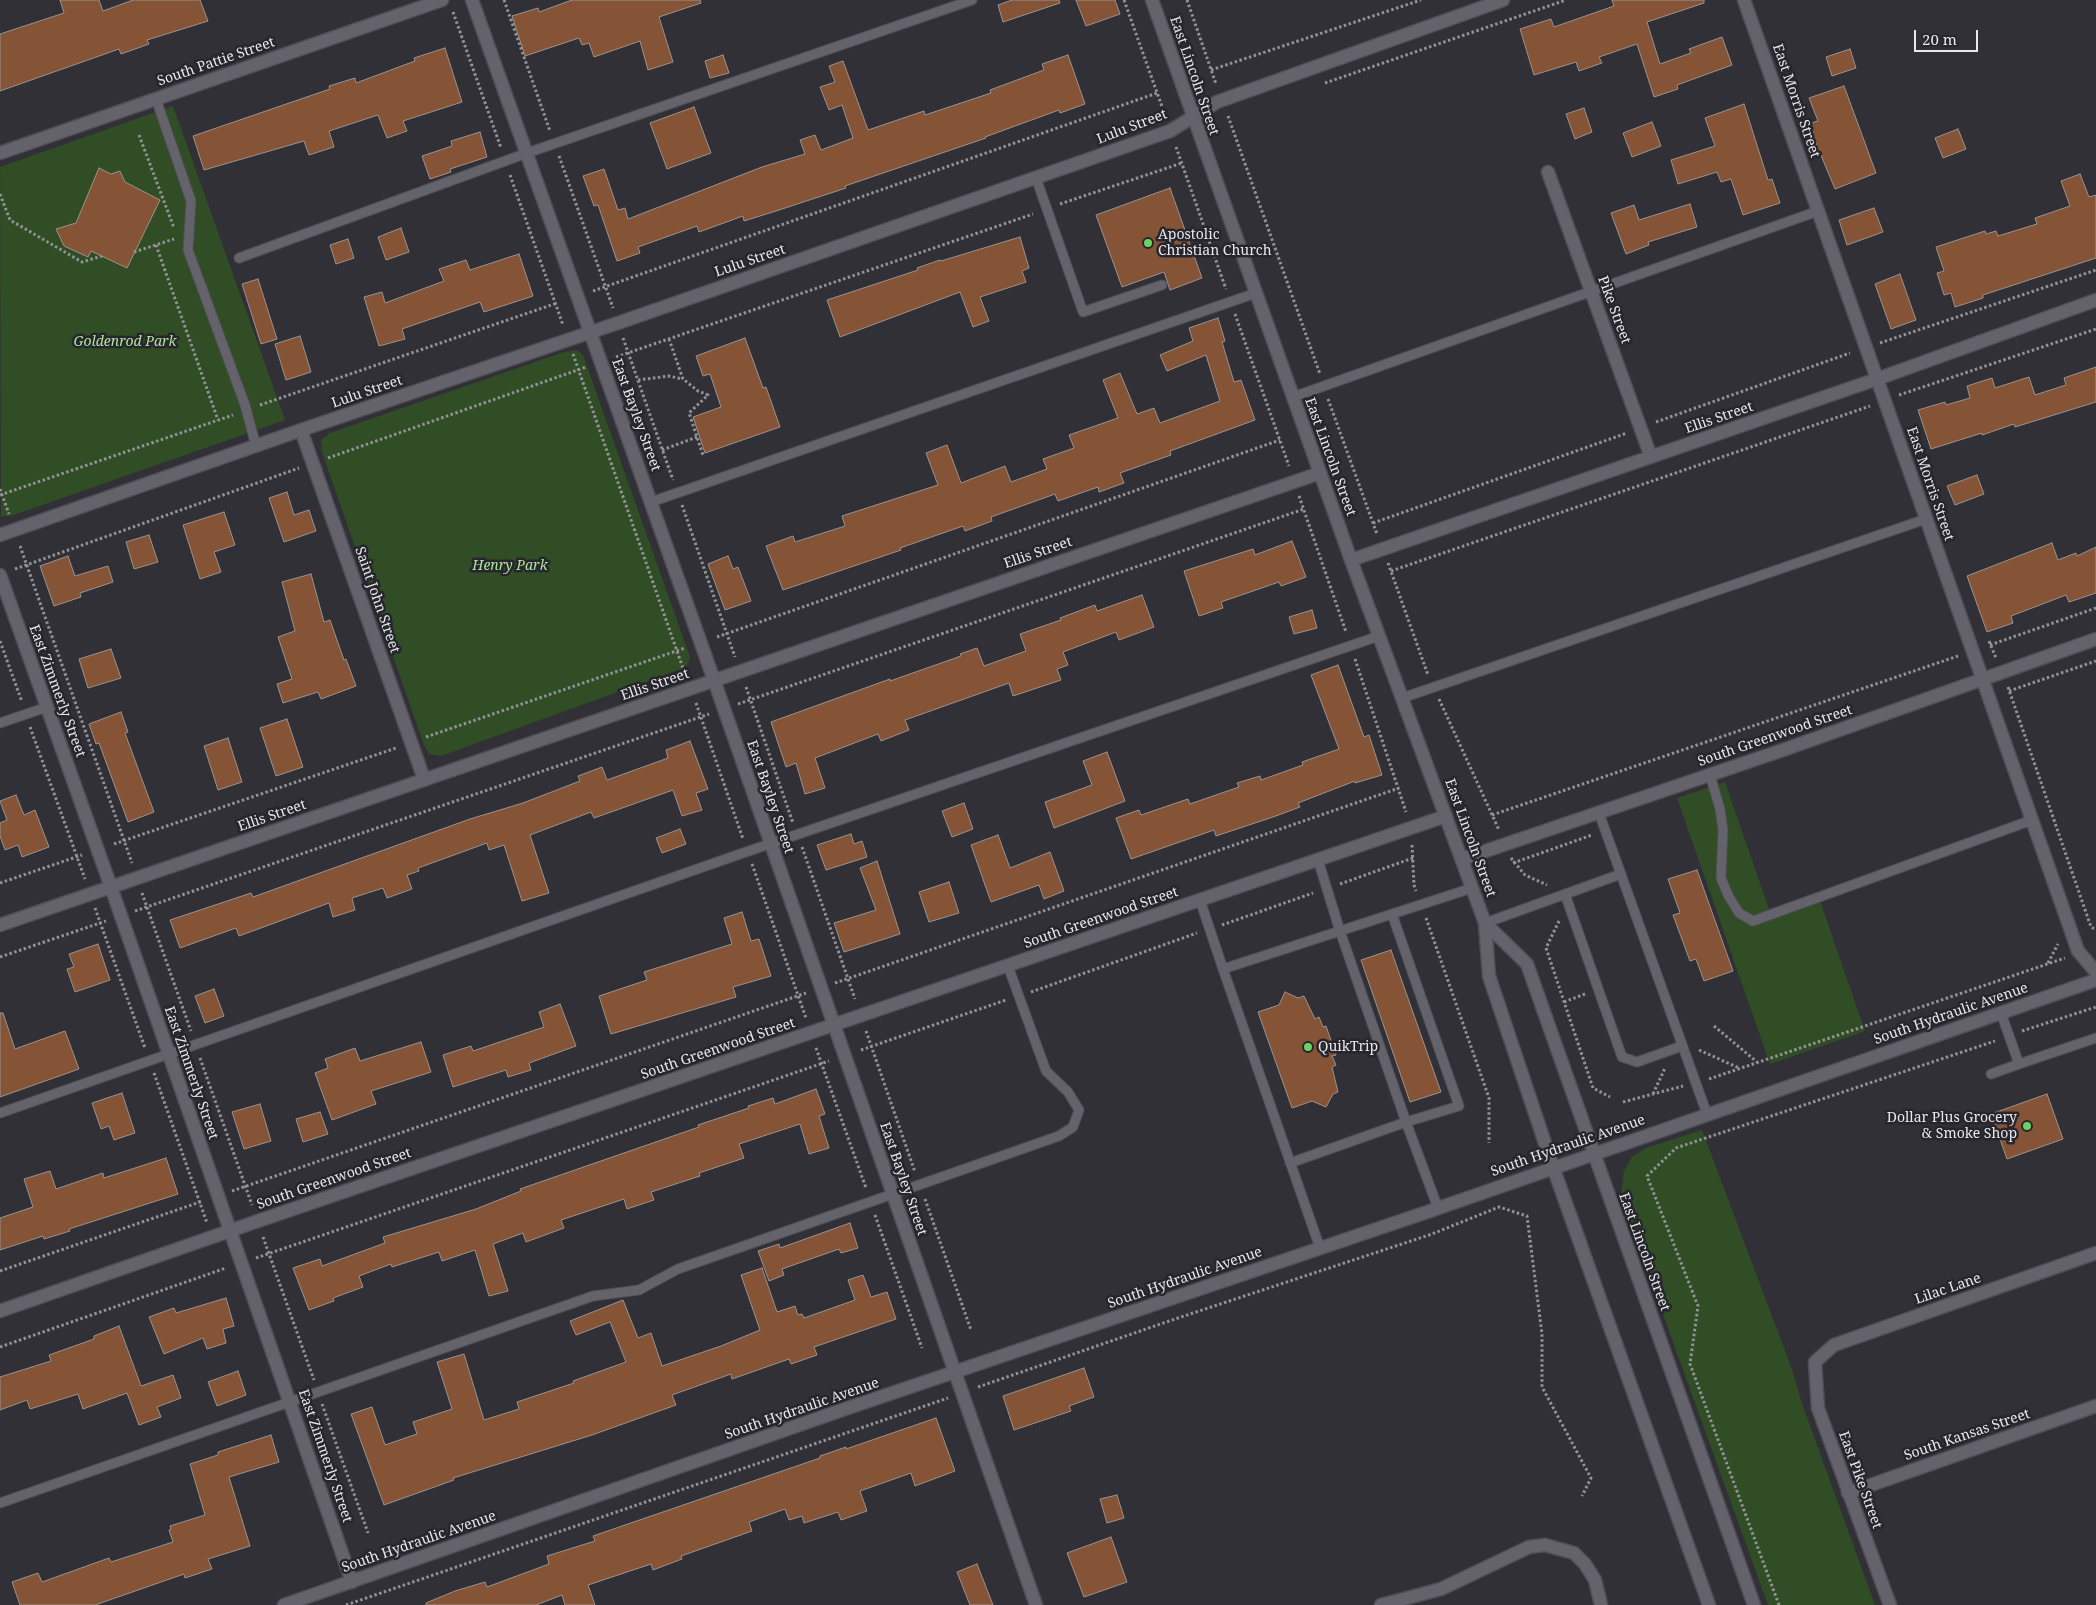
<!DOCTYPE html>
<style>
body{margin:0}
#map{position:relative;width:2096px;height:1605px;overflow:hidden;background:#313037;font-family:"Noto Serif",serif}
canvas{display:block}
.scale{position:absolute;left:1914px;top:30px;width:64px;height:22px;box-sizing:border-box;border:2px solid #e8e7eb;border-top:0;padding-left:6px;font-size:15px;line-height:18px;white-space:nowrap;color:#e8e7eb;-webkit-text-stroke:4px #27262c;paint-order:stroke}
</style>
<div id="map">
<canvas width="2096" height="1605"></canvas>
<div class="scale">20 m</div>
</div>
<script>
const c = document.querySelector('canvas').getContext('2d');
c.lineJoin = 'round';
function fillPath(path, color) { c.fillStyle = color; c.fill(path, 'evenodd'); }
const shape = rows => new Path2D(rows.map(r => 'M' + r).join(''));
function trace(path, color, width, dash) { c.strokeStyle = color; c.lineWidth = width; c.lineCap = dash ? 'butt' : 'round'; c.setLineDash(dash || []); c.stroke(path); }
function write(font, color, halo, rows, align = 'center') {
  c.font = font + ' "Noto Serif",serif'; c.lineWidth = 5; c.setLineDash([]); c.textBaseline = 'middle'; c.strokeStyle = halo; c.fillStyle = color; for (const [text, x, y, turn = 0] of rows) {
    c.save(); c.translate(x, y); c.rotate((+turn || 0) * Math.PI / 180); c.textAlign = isNaN(turn) ? turn : align; if (halo) c.strokeText(text, 0, 0); c.fillText(text, 0, 0); c.restore();
  }
}
fillPath(shape([
 [173,106,285,420,11,516,1,516,0,167],
 [577,350,583,355,690,657,688,664,681,669,441,756,429,754,424,745,322,452,321,440,330,433,564,352],
 [1725,782,1769,909,1817,892,1865,1031,1770,1064,1677,798],
 [1702,1130,1793,1372,1801,1401,1875,1605,1768,1605,1621,1198,1624,1171,1632,1157,1646,1148]
]), '#304d26');
const building = shape([
 [60,0,99,0,103,11,133,0,200,0,208,21,147,40,149,44,121,54,119,49,0,91,0,34,64,13,60,0],
 [572,0,700,0,701,3,659,17,673,62,648,70,640,41,594,57,589,43,582,45,579,38,525,56,512,16,538,8,539,12,572,0],
 [1012,0,1059,0,1060,3,1003,22,998,5,1012,0],
 [1076,0,1115,0,1120,14,1086,26,1076,0],
 [1612,0,1704,0,1704,3,1647,22,1660,64,1691,53,1689,49,1722,37,1732,65,1677,85,1678,89,1654,97,1637,44,1599,57,1602,63,1579,71,1576,62,1534,75,1520,29,1551,19,1554,27,1614,6,1612,0],
 [445,48,462,102,403,121,407,131,387,138,378,115,329,131,334,147,309,155,304,141,204,170,193,136,330,89,329,86,355,78,356,83,415,61,414,58,445,48],
 [1850,49,1856,68,1832,76,1826,57,1850,49],
 [723,55,729,73,710,78,705,61,723,55],
 [1068,55,1085,104,1060,113,1059,110,985,137,986,138,845,186,846,188,776,211,744,221,743,216,699,232,697,226,638,247,640,253,617,261,598,205,594,206,583,176,604,169,618,210,625,208,628,219,762,167,805,154,800,140,815,135,821,150,853,138,842,105,829,110,820,87,835,82,829,66,843,61,868,130,924,111,925,115,991,93,990,90,1044,70,1042,64,1068,55],
 [1844,86,1876,173,1835,189,1808,124,1818,121,1809,98,1844,86],
 [1744,104,1768,180,1772,179,1780,203,1743,215,1731,179,1721,182,1717,172,1678,184,1671,160,1715,146,1705,118,1744,104],
 [694,107,711,153,667,169,650,123,694,107],
 [1584,108,1592,132,1575,139,1566,114,1584,108],
 [1652,122,1661,146,1632,157,1623,133,1652,122],
 [1958,129,1966,149,1943,158,1935,138,1958,129],
 [480,132,487,157,450,169,451,172,430,179,422,156,452,146,451,141,480,132],
 [99,168,111,174,120,171,125,182,160,200,127,268,91,251,88,257,64,246,56,229,76,223,99,168],
 [2080,174,2089,197,2096,195,2096,258,1983,295,1983,298,1955,307,1951,293,1944,295,1937,273,1944,271,1936,247,1985,231,1986,234,1996,231,1998,236,2037,224,2035,218,2070,206,2061,181,2080,174],
 [1170,188,1202,278,1170,290,1164,272,1122,287,1096,215,1170,188],
 [1690,204,1697,227,1648,242,1649,245,1626,254,1611,213,1634,205,1639,220,1690,204],
 [1874,208,1883,232,1847,245,1839,220,1874,208],
 [401,228,409,252,386,260,378,237,401,228],
 [1020,237,1029,268,1022,271,1026,282,980,297,989,321,973,327,960,292,840,337,827,300,918,270,917,268,940,260,941,261,1020,237],
 [348,239,354,258,336,264,330,245,348,239],
 [519,254,533,296,484,312,480,302,402,329,405,339,379,346,364,297,382,292,385,303,444,281,439,269,466,260,470,270,519,254],
 [1900,274,1916,320,1891,329,1875,284,1900,274],
 [258,279,277,339,261,344,242,284,258,279],
 [1218,318,1225,341,1222,342,1234,382,1241,380,1255,420,1170,451,1171,455,1120,473,1124,483,1099,492,1098,487,1058,501,1055,494,991,517,992,521,965,531,963,526,900,548,901,550,783,590,766,546,793,536,795,542,845,526,842,516,938,485,926,453,947,445,961,483,1005,466,1011,482,1047,469,1043,459,1074,448,1069,435,1118,418,1103,380,1120,373,1137,414,1154,408,1160,423,1220,401,1206,355,1167,371,1160,355,1193,341,1189,328,1218,318],
 [300,336,311,372,286,380,275,344,300,336],
 [745,338,763,388,766,387,780,427,705,453,693,417,721,407,710,374,703,376,696,356,745,338],
 [2096,367,2096,402,2015,427,2014,424,1982,435,1982,433,1931,449,1918,410,1945,402,1946,405,1970,398,1967,386,1992,378,1995,388,2029,377,2035,395,2066,385,2064,378,2096,367],
 [1977,475,1984,494,1955,505,1947,486,1977,475],
 [287,492,294,515,309,510,316,531,284,542,269,498,287,492],
 [224,512,235,545,214,552,221,572,200,579,183,525,224,512],
 [149,535,158,562,134,569,126,542,149,535],
 [1292,541,1306,577,1281,586,1279,582,1221,602,1223,608,1199,616,1184,571,1253,549,1255,555,1292,541],
 [2052,543,2058,560,2076,553,2077,556,2096,547,2096,593,2069,602,2066,595,2011,616,2013,623,1987,632,1967,576,2052,543],
 [68,556,75,576,108,566,113,582,80,593,81,597,54,606,40,566,68,556],
 [728,556,733,569,738,567,751,601,725,610,708,564,728,556],
 [311,574,324,622,330,620,344,660,346,659,356,686,321,699,318,692,283,703,277,684,292,679,278,637,295,631,282,582,311,574],
 [1142,595,1154,627,1119,640,1116,632,1063,652,1068,665,1057,669,1061,680,1013,696,1009,683,905,720,909,730,881,741,878,734,815,758,825,788,805,794,796,763,786,767,771,722,890,679,890,681,961,656,960,654,977,648,984,666,1026,651,1020,634,1061,620,1060,618,1095,605,1097,611,1142,595],
 [1312,610,1317,628,1294,634,1289,617,1312,610],
 [111,649,121,678,88,688,79,659,111,649],
 [1338,665,1364,737,1369,735,1382,775,1355,783,1355,781,1298,803,1300,807,1273,817,1216,836,1214,830,1131,859,1116,818,1139,810,1141,815,1188,799,1190,804,1239,787,1237,783,1260,776,1261,780,1303,765,1302,762,1339,749,1311,675,1338,665],
 [121,712,128,732,125,733,154,812,128,822,99,743,96,744,89,724,121,712],
 [287,719,303,767,276,776,260,728,287,719],
 [228,738,242,782,218,790,204,746,228,738],
 [690,741,708,789,696,793,702,810,682,816,673,790,594,818,591,812,530,835,549,893,522,901,504,845,489,850,487,843,418,868,419,871,407,875,412,889,387,898,383,888,352,898,355,910,333,917,329,903,239,936,236,928,180,948,170,920,251,893,253,897,470,819,523,803,580,781,578,776,602,767,607,780,668,758,666,750,690,741],
 [1107,752,1125,801,1054,828,1045,802,1092,785,1083,761,1107,752],
 [16,795,24,815,35,810,49,847,22,857,18,845,5,850,0,836,0,823,7,820,0,801,16,795],
 [964,803,973,829,952,837,942,811,964,803],
 [680,829,686,844,662,853,656,838,680,829],
 [851,834,854,844,862,841,867,857,826,870,817,845,851,834],
 [998,835,1010,868,1050,852,1064,891,1044,899,1039,885,991,902,971,845,998,835],
 [877,861,900,934,844,952,834,923,876,910,860,868,877,861],
 [1697,870,1733,971,1704,981,1696,959,1690,961,1673,915,1680,913,1668,879,1697,870],
 [949,882,959,913,929,922,919,892,949,882],
 [742,912,751,941,759,939,771,976,733,987,736,997,611,1034,599,996,647,980,644,972,732,944,724,918,742,912],
 [98,944,110,980,75,992,67,969,74,967,69,954,98,944],
 [1391,950,1441,1092,1410,1102,1361,960,1391,950],
 [214,989,224,1016,205,1023,195,996,214,989],
 [1285,992,1298,998,1304,996,1315,1019,1319,1017,1323,1027,1326,1026,1336,1055,1332,1056,1336,1065,1332,1067,1338,1092,1333,1094,1326,1107,1312,1101,1292,1108,1258,1012,1279,1005,1285,992],
 [560,1004,576,1046,529,1063,531,1070,508,1077,506,1070,453,1087,443,1055,471,1046,473,1051,544,1027,539,1012,560,1004],
 [0,1013,3,1013,15,1049,65,1031,79,1069,0,1097,0,1013],
 [421,1042,431,1072,371,1091,376,1104,332,1120,315,1073,328,1068,325,1059,355,1048,360,1061,421,1042],
 [816,1089,825,1114,819,1116,829,1148,809,1154,800,1124,739,1144,744,1158,699,1173,700,1176,651,1192,654,1200,627,1209,624,1199,561,1220,564,1228,526,1242,523,1233,493,1244,508,1291,489,1296,475,1250,442,1261,439,1252,392,1267,391,1264,359,1276,363,1287,333,1298,334,1301,309,1310,293,1268,320,1259,322,1266,385,1243,383,1237,476,1209,521,1191,520,1189,699,1127,698,1125,749,1108,748,1106,773,1098,775,1104,816,1089],
 [122,1093,135,1133,114,1140,109,1126,101,1129,92,1103,122,1093],
 [2047,1094,2063,1139,2007,1159,1991,1114,2047,1094],
 [260,1104,271,1141,244,1149,232,1112,260,1104],
 [320,1112,328,1134,303,1142,296,1119,320,1112],
 [166,1158,178,1194,69,1229,70,1231,44,1239,43,1236,0,1250,0,1218,33,1207,24,1179,50,1171,56,1189,103,1173,104,1178,166,1158],
 [850,1223,858,1248,841,1253,839,1249,782,1269,784,1275,769,1281,758,1251,779,1244,780,1248,850,1223],
 [762,1268,777,1312,795,1306,798,1315,802,1314,804,1318,855,1300,848,1280,863,1275,871,1297,887,1292,896,1319,814,1347,817,1355,791,1364,789,1359,732,1379,731,1374,672,1395,676,1405,592,1435,453,1478,454,1480,384,1505,351,1414,372,1407,385,1445,417,1434,413,1422,452,1409,437,1362,464,1354,484,1420,519,1409,517,1402,574,1383,573,1381,626,1362,610,1322,576,1335,570,1321,623,1300,638,1338,651,1333,662,1366,721,1346,760,1330,741,1275,762,1268],
 [226,1298,234,1326,223,1329,226,1343,207,1349,203,1338,164,1354,149,1317,174,1308,176,1313,226,1298],
 [119,1326,141,1386,173,1375,181,1398,157,1407,161,1417,139,1425,127,1393,83,1409,78,1394,30,1409,27,1400,0,1410,0,1377,51,1361,49,1355,94,1339,94,1336,119,1326],
 [1084,1368,1094,1397,1069,1406,1071,1411,1014,1430,1003,1396,1084,1368],
 [238,1371,246,1395,217,1406,208,1382,238,1371],
 [936,1418,955,1471,915,1486,911,1473,860,1491,867,1511,841,1520,838,1512,804,1523,802,1516,789,1520,785,1509,749,1522,752,1531,681,1556,682,1559,653,1570,651,1564,588,1585,595,1605,565,1605,562,1595,536,1605,426,1605,426,1603,455,1591,485,1582,487,1587,549,1564,547,1556,595,1541,593,1536,820,1458,820,1456,846,1447,846,1449,936,1418],
 [271,1435,279,1462,229,1477,250,1546,208,1559,212,1569,185,1578,184,1574,95,1605,20,1605,12,1582,38,1573,42,1582,109,1558,111,1562,173,1542,169,1530,171,1529,170,1526,205,1515,190,1464,218,1455,218,1452,271,1435],
 [1117,1495,1124,1518,1107,1523,1100,1499,1117,1495],
 [1111,1537,1127,1582,1084,1597,1067,1553,1111,1537],
 [977,1564,993,1605,970,1605,957,1572,977,1564]
]);
fillPath(building, '#855336');
trace(building, '#9b938e', 1);
const service = shape([
 [156,99,191,201,188,250,245,405,256,446],
 [1036,178,1083,312,1162,285],
 [239,258,527,153,972,0],
 [1293,397,1818,211],
 [651,502,1256,293],
 [1402,698,1926,519],
 [0,723,47,707],
 [1710,775,1720,809,1723,830,1721,878,1728,895,1739,913,1753,921,2032,820],
 [1599,813,1707,1114],
 [1318,860,1340,931,1406,1122,1459,1106,1392,914],
 [1565,894,1622,1057,1637,1062,1682,1046],
 [1200,900,1223,969,1472,888],
 [1485,923,1621,874],
 [1223,969,1320,1248],
 [2001,1013,2019,1064,2096,1038],
 [1991,1074,2019,1064],
 [0,1113,743,853,1379,636],
 [1290,1163,1406,1122,1438,1208],
 [0,1503,593,1296,639,1290,678,1269,1059,1136,1073,1127,1079,1110,1068,1092,1046,1071,1008,966]
]);
const minor = shape([
 [472,0,714,680,1036,1605],
 [1744,0,2078,951,2096,972],
 [0,153,442,0],
 [1548,172,1651,457],
 [301,430,424,779],
 [0,535,301,430,618,323,1170,131,1217,102,1503,0],
 [1351,560,1877,379,2096,300],
 [0,575,111,887,352,1582],
 [1462,859,1783,750,2096,639],
 [0,925,1320,473],
 [0,1311,258,1221,1446,816],
 [1848,1493,2096,1406],
 [1381,1605,1441,1589,1529,1547,1545,1545,1574,1553,1585,1564,1595,1580,1601,1605],
 [1890,1605,1818,1408,1815,1362,1834,1345,2096,1253]
]);
const tertiary = shape([
 [1152,0,1351,560,1485,923,1489,976,1553,1167,1709,1605],
 [1485,923,1527,964,1754,1605],
 [284,1605,845,1409,1430,1211,2096,980]
]);
trace(service, '#4f4e53', 11);
trace(minor, '#4f4e53', 15);
trace(tertiary, '#4f4e53', 15);
trace(shape([
 [504,0,550,131],
 [1124,0,1165,115],
 [1187,0,1216,84],
 [453,12,501,148],
 [1211,70,1421,0],
 [1325,83,1566,0],
 [1228,116,1320,374],
 [139,135,174,228],
 [1176,147,1226,289],
 [559,156,613,308],
 [510,175,563,325],
 [0,194,10,220,82,262,102,256],
 [1060,204,1182,163],
 [156,245,218,420],
 [134,252,174,239],
 [593,291,1157,93],
 [1235,314,1289,466],
 [623,338,673,480],
 [669,339,683,379,698,391,708,395,689,413,703,455],
 [1880,343,2096,270],
 [573,354,685,674],
 [616,357,1033,214],
 [638,380,669,376,682,379],
 [1899,395,2096,329],
 [1328,399,1377,534],
 [260,405,557,303],
 [1656,422,1850,353],
 [662,450,697,437],
 [328,458,586,367],
 [0,489,9,514],
 [0,495,233,415],
 [1299,496,1346,632],
 [682,505,735,657],
 [1373,523,1627,433],
 [20,546,132,863],
 [1388,563,1428,675],
 [15,569,299,468],
 [1391,571,1870,406],
 [717,637,1280,440],
 [0,641,22,702],
 [1989,641,1996,658],
 [1990,645,2096,608],
 [1355,659,1406,812],
 [746,687,793,823],
 [2008,687,2091,927,2096,930],
 [2009,691,2096,661],
 [1439,699,1499,830],
 [696,703,743,839],
 [738,704,1304,509],
 [30,727,85,879],
 [426,737,685,648],
 [1492,815,1958,656],
 [114,844,396,748],
 [1412,845,1414,885,1416,891],
 [802,847,855,999],
 [1511,858,1525,875,1547,885],
 [1513,863,1592,835],
 [752,864,806,1018],
 [0,883,82,855],
 [1340,884,1413,858],
 [142,893,191,1031],
 [95,908,145,1048],
 [135,911,709,714],
 [1426,918,1489,1098,1489,1143],
 [1559,921,1546,948,1593,1088,1610,1097],
 [1222,925,1313,893],
 [0,957,106,921],
 [2048,963,2058,944],
 [835,983,1399,788],
 [1031,992,1197,933],
 [1564,1002,1585,994],
 [1714,1026,1757,1062],
 [866,1031,915,1172],
 [2022,1031,2096,1007],
 [816,1048,866,1188],
 [861,1050,1006,1000],
 [1699,1050,1739,1068],
 [200,1058,252,1205],
 [154,1073,207,1223],
 [1709,1079,2065,958],
 [1653,1094,1665,1068],
 [1623,1102,1683,1086],
 [232,1191,806,993],
 [925,1199,971,1330],
 [875,1215,922,1348],
 [263,1237,314,1380],
 [256,1258,829,1061],
 [0,1271,203,1201],
 [0,1347,226,1268],
 [978,1387,1175,1319,1432,1234,1499,1207,1527,1216,1542,1334,1542,1387,1591,1478,1582,1496],
 [322,1404,368,1533],
 [346,1605,948,1398],
 [1779,1605,1690,1364,1698,1306,1647,1176,1676,1148,1995,1041]
]), '#939297', 3, [2.5, 2.5]);
trace(service, '#64626a', 9);
trace(minor, '#64626a', 12);
trace(tertiary, '#64626a', 12);
for (const [x, y, r, color] of [
 [1148,243,5,"#6bd363"],
 [1308,1047,5,"#6bd363"],
 [2027,1126,5,"#6bd363"]
]) { const dot = new Path2D(); dot.arc(x, y, r, 0, 2 * Math.PI); c.fillStyle = color; c.fill(dot); trace(dot, '#27262c', 2); }
write('14px', '#e8e7eb', '#27262c', [
 ["South Pattie Street",216,62,-19],
 ["East Lincoln Street",1194,76,71],
 ["East Morris Street",1796,101,71],
 ["Lulu Street",1132,127,-21],
 ["Lulu Street",750,261,-19],
 ["Pike Street",1614,310,70],
 ["Lulu Street",367,392,-19],
 ["East Bayley Street",636,415,70],
 ["Ellis Street",1719,418,-19],
 ["East Lincoln Street",1330,457,70],
 ["East Morris Street",1930,484,71],
 ["Ellis Street",1038,553,-19],
 ["Saint John Street",377,600,71],
 ["Ellis Street",655,685,-19],
 ["East Zimmerly Street",57,691,70],
 ["South Greenwood Street",1775,736,-19],
 ["East Bayley Street",770,797,71],
 ["Ellis Street",272,816,-19],
 ["East Lincoln Street",1470,838,70],
 ["South Greenwood Street",1101,918,-19],
 ["South Hydraulic Avenue",1951,1014,-19],
 ["South Greenwood Street",718,1049,-19],
 ["East Zimmerly Street",191,1073,71],
 ["South Hydraulic Avenue",1568,1146,-19],
 ["South Greenwood Street",334,1179,-19],
 ["East Bayley Street",903,1179,71],
 ["East Lincoln Street",1644,1252,70],
 ["South Hydraulic Avenue",1185,1278,-19],
 ["Lilac Lane",1948,1289,-19],
 ["South Hydraulic Avenue",802,1409,-19],
 ["South Kansas Street",1967,1435,-19],
 ["East Zimmerly Street",325,1456,71],
 ["East Pike Street",1860,1480,70],
 ["South Hydraulic Avenue",419,1542,-19]
]);
write('14px', '#e8e7eb', '#27262c', [
 ["Apostolic",1158,235],
 ["Christian Church",1158,251],
 ["QuikTrip",1318,1047],
 ["Dollar Plus Grocery",2017,1118,"right"],
 ["& Smoke Shop",2017,1134,"right"]
], 'left');
write('italic 14px', '#aee39d', '#27262c', [
 ["Goldenrod Park",125,342],
 ["Henry Park",510,566]
]);
</script>
